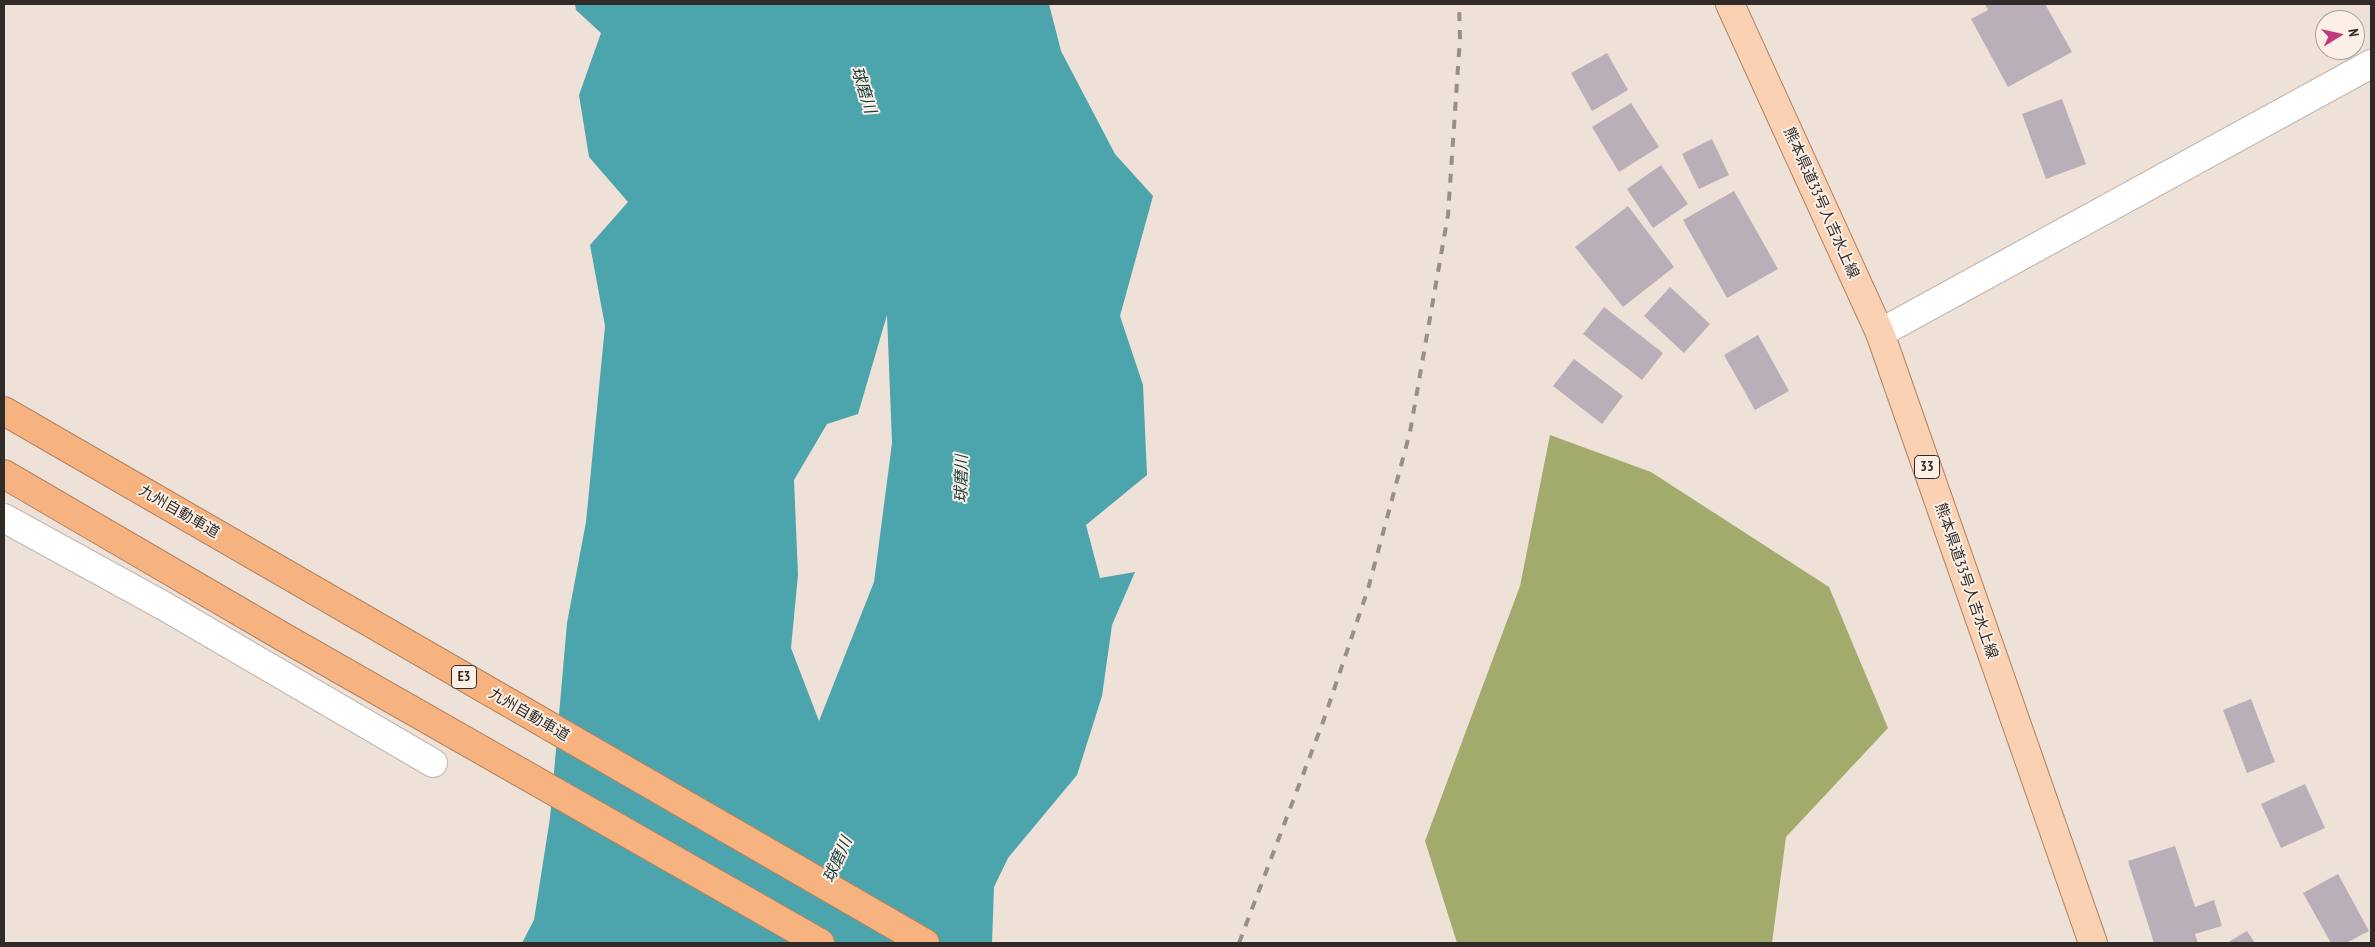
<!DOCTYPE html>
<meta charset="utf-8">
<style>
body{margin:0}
#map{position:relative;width:2375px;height:947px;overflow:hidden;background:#eee1d8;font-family:"PT Sans Narrow",sans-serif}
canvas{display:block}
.frame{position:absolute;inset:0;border:5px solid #302b28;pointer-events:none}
.north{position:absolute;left:2315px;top:10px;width:50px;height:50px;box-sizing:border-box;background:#fbefe6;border:1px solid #aaa19a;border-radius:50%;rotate:81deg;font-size:14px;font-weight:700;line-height:20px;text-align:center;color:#302b28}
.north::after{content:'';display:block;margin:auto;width:18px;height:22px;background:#c13b7c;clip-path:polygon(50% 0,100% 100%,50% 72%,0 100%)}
</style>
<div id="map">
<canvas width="2375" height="947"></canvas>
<div class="frame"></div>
<div class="north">N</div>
</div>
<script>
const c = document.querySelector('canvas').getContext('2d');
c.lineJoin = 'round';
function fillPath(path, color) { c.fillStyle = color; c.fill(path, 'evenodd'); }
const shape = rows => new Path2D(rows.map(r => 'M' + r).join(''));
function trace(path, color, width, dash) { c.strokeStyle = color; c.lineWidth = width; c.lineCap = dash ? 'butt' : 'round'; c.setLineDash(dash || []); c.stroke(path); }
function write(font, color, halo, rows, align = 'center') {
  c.font = font + ' "PT Sans Narrow","Noto Sans JP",sans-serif'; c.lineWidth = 4; c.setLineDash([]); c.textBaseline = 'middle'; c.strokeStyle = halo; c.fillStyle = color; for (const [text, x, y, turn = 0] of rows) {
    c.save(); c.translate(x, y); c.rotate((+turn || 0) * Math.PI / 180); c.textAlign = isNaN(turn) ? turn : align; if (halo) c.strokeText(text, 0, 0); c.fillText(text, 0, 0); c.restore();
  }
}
fillPath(shape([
 [1550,435,1651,472,1829,587,1888,728,1786,837,1772,943,1457,943,1425,841,1520,586]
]), '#a3ab6c');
fillPath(shape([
 [575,4,1049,4,1061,51,1115,154,1153,196,1120,316,1143,385,1147,475,1086,525,1100,578,1135,572,1112,625,1102,696,1077,775,1008,858,994,887,992,943,522,943,534,920,550,818,567,623,586,522,605,326,590,245,628,202,589,157,579,95,601,33,576,10],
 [887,315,892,443,874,582,819,721,791,648,798,575,794,480,827,424,858,414]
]), '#4ca5ac');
fillPath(shape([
 [1985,4,2045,4,2072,52,2008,87,1971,19,1988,10],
 [1607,53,1628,90,1592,111,1571,73],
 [2062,99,2086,164,2046,179,2022,114],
 [1631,103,1659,147,1619,172,1592,127],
 [1712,139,1729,175,1699,189,1682,154],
 [1661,165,1688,204,1653,228,1627,189],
 [1734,191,1778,269,1727,298,1683,220],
 [1628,206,1674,267,1623,307,1575,247],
 [1670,287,1710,324,1684,353,1644,316],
 [1604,307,1663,353,1642,380,1583,334],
 [1758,335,1789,391,1755,410,1724,355],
 [1574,359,1623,396,1602,424,1553,386],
 [2251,699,2275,762,2247,773,2223,710],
 [2305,784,2325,828,2281,848,2261,804],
 [2175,846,2195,907,2214,900,2222,926,2195,934,2198,943,2154,943,2128,861],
 [2338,874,2369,931,2346,943,2331,943,2303,893],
 [2247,931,2255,943,2227,943]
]), '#baafb8');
const minor = shape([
 [1880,333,2371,64],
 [4,518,164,606,433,763]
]);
const major = shape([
 [1730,4,1880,333,2093,943]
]);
const highway = shape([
 [4,411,925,943],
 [4,474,285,638,820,943]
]);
trace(minor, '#c1b6ad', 30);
trace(major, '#b18361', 30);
trace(highway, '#b18361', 30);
trace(minor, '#fff', 28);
trace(major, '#fad1b3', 28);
trace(highway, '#f6b380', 28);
trace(shape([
 [1239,943,1323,722,1368,589,1410,432,1448,215,1460,38,1459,4]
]), '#988f88', 4, [9, 9]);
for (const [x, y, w] of [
 [1927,467,25],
 [464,677,25]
]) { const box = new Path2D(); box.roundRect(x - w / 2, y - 11.5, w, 23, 4); c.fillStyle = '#fbefe6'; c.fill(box); trace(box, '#302b28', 1); }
write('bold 14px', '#302b28', null, [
 ["33",1927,467],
 ["E3",464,677]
]);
write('15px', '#302b28', '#fbefe6', [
 ["熊本県道33号人吉水上線",1821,203,66],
 ["九州自動車道",179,512,30],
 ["熊本県道33号人吉水上線",1966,581,71],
 ["九州自動車道",529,715,30]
]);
write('italic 16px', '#123c3f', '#fbefe6', [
 ["球磨川",863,90,72],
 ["球磨川",962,479,-89],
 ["球磨川",838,860,-66]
]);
</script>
